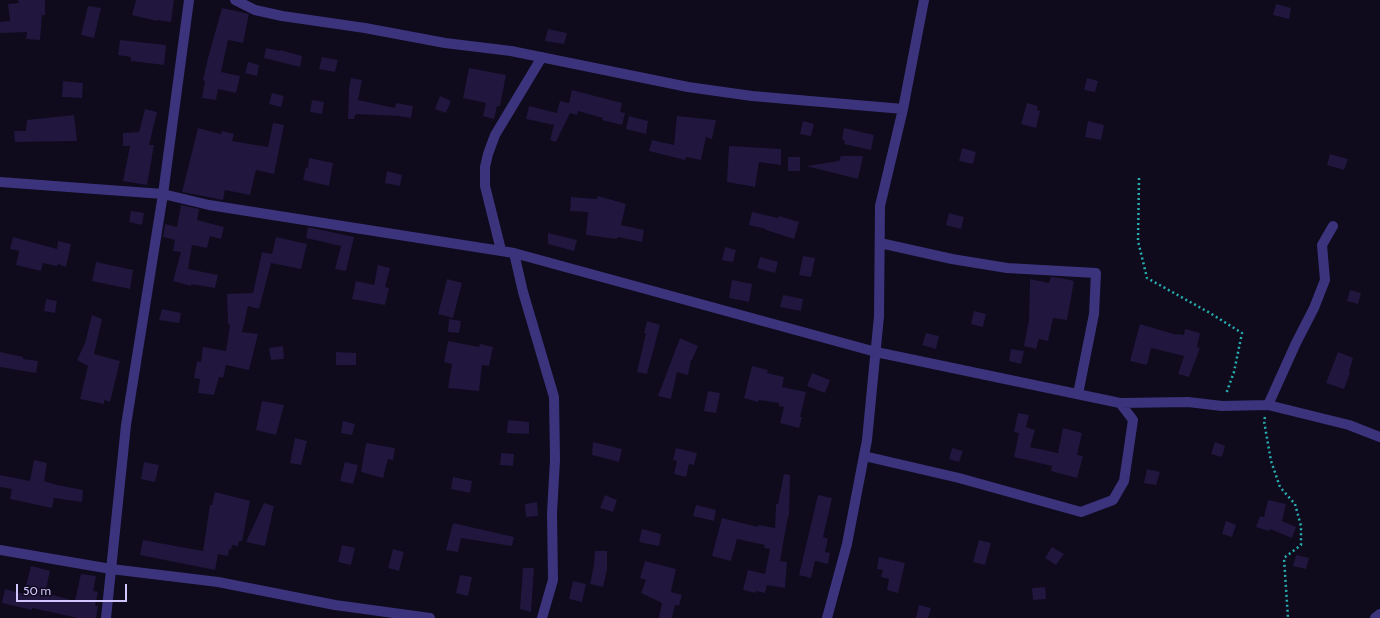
<!DOCTYPE html>
<style>
body{margin:0}
#map{position:relative;width:1380px;height:618px;overflow:hidden;background:#0f0a1c;font-family:Cabin,sans-serif}
canvas{display:block}
.scale{position:absolute;left:16px;top:584px;width:111px;height:18px;box-sizing:border-box;border:2px solid #d0c5ff;border-top:0;padding-left:5px;font-size:12px;line-height:14px;white-space:nowrap;color:#d0c5ff;-webkit-text-stroke:3px #0f0a1c;paint-order:stroke}
</style>
<div id="map">
<canvas width="1380" height="618"></canvas>
<div class="scale">50 m</div>
</div>
<script>
const c = document.querySelector('canvas').getContext('2d');
c.lineJoin = 'round';
function fillPath(path, color) { c.fillStyle = color; c.fill(path, 'evenodd'); }
const shape = rows => new Path2D(rows.map(r => 'M' + r).join(''));
function trace(path, color, width, dash) { c.strokeStyle = color; c.lineWidth = width; c.lineCap = dash ? 'butt' : 'round'; c.setLineDash(dash || []); c.stroke(path); }
fillPath(shape([
 [18,0,45,0,45,15,42,15,40,40,26,39,27,32,0,33,0,22,10,21,8,4,19,3],
 [136,0,174,0,171,22,157,20,157,21,132,15],
 [1276,4,1291,8,1289,19,1273,15],
 [88,6,101,8,94,38,81,35],
 [222,8,249,14,243,43,228,40,221,72,240,76,236,93,218,89,216,100,202,98,205,81,203,80,208,58],
 [548,29,567,33,564,44,545,41],
 [120,40,166,45,164,65,131,61,131,57,118,55],
 [266,48,280,51,280,50,302,56,300,67,264,58],
 [322,57,338,60,335,72,319,69],
 [248,62,259,65,257,76,245,73],
 [469,68,506,75,500,106,497,106,494,119,483,116,486,103,463,98],
 [351,78,362,80,358,100,395,108,396,103,413,106,411,118,399,116,356,114,354,119,348,119,349,88],
 [1087,78,1098,81,1095,92,1084,90],
 [63,81,83,83,82,98,62,97],
 [572,90,622,103,620,112,625,113,622,125,602,120,603,118,578,111,577,115,570,113,556,142,550,140,554,125,526,119,529,106,557,113,560,101,569,103],
 [272,93,284,96,281,107,269,104],
 [440,96,451,101,446,113,435,109],
 [312,100,324,102,322,114,310,112],
 [1027,103,1038,106,1037,110,1040,111,1036,128,1021,124],
 [145,109,157,112,149,145,154,145,147,185,123,181,130,146,123,146,123,133,139,132],
 [74,115,77,141,15,142,14,131,26,131,27,120],
 [629,116,648,121,646,134,626,129],
 [677,116,716,120,712,139,706,137,701,160,686,157,685,160,649,151,652,140,674,145],
 [803,121,814,124,811,136,800,134],
 [1088,121,1104,125,1101,140,1085,137],
 [273,123,284,125,274,174,256,170,250,195,225,190,223,200,182,192,198,128,221,134,222,131,234,134,232,141,268,147],
 [844,128,874,135,871,150,844,144,845,140,842,140],
 [729,146,781,149,781,165,759,162,755,187,727,182],
 [962,148,976,152,973,164,959,161],
 [1330,154,1348,159,1344,170,1327,165],
 [841,156,863,156,858,179,806,166,839,161],
 [788,157,800,157,800,171,788,171],
 [309,158,333,163,329,186,303,180,306,167,308,168],
 [387,171,402,175,400,186,385,183],
 [598,196,626,204,621,225,644,230,642,242,618,237,617,239,586,235,588,212,570,211,571,197,597,199],
 [181,205,199,209,197,220,224,227,221,239,210,236,207,248,192,245,188,269,218,275,215,288,191,284,191,286,173,281,181,252,173,251,175,240,163,237,165,224,177,227],
 [131,211,144,213,142,225,129,222],
 [752,212,778,218,779,216,799,222,794,239,766,230,766,229,749,225],
 [949,213,964,217,961,229,946,225],
 [308,227,354,237,346,271,335,269,341,246,306,238],
 [548,233,577,240,574,251,548,244],
 [13,237,57,249,58,241,71,244,66,267,58,264,57,266,43,263,41,271,16,265,19,251,10,249],
 [276,237,307,244,301,269,271,263,259,309,248,306,242,332,258,334,249,370,226,365,223,378,219,377,214,395,198,393,200,379,194,378,197,361,201,362,203,347,226,351,230,325,228,324,227,294,253,293,262,252,272,254],
 [725,247,736,250,733,262,722,260],
 [803,256,815,258,811,277,799,275],
 [760,257,778,262,775,273,757,268],
 [96,262,133,270,130,289,92,281],
 [378,265,390,268,385,287,389,288,385,305,352,299,356,281,374,285],
 [1051,277,1061,278,1074,281,1067,320,1053,318,1048,341,1039,339,1036,349,1024,346,1029,320,1030,279,1049,283],
 [447,279,462,283,453,318,438,314],
 [732,280,752,284,749,302,729,298],
 [1350,290,1361,293,1358,304,1347,301],
 [783,295,803,299,801,311,780,307],
 [46,299,57,301,55,313,44,311],
 [162,309,181,313,179,323,159,320],
 [974,311,986,314,983,327,971,324],
 [92,315,102,319,94,354,120,361,110,402,104,400,104,404,80,399,88,366,77,360,85,343],
 [449,319,461,321,459,333,448,332],
 [647,321,660,325,647,374,637,372,646,333,644,333],
 [1140,324,1177,335,1177,334,1184,335,1185,329,1200,333,1197,347,1200,348,1189,377,1178,374,1184,356,1151,348,1147,365,1130,361],
 [926,333,939,336,936,349,922,345],
 [680,338,698,346,692,360,691,360,688,375,677,372,671,399,658,396],
 [448,341,479,347,480,344,493,347,489,366,482,365,479,391,448,388,452,364,444,362],
 [283,346,284,359,271,360,269,348],
 [1011,349,1024,351,1021,364,1009,361],
 [0,352,23,357,23,359,38,361,36,373,0,367],
 [336,352,356,353,356,365,336,365],
 [1338,352,1353,358,1349,372,1350,373,1344,389,1326,383],
 [752,366,768,370,767,373,784,377,782,387,806,392,800,417,802,417,799,428,780,423,784,407,779,406,779,403,759,400,758,402,744,398],
 [812,373,830,380,825,393,807,386],
 [708,391,720,393,716,413,704,411],
 [262,401,284,405,276,435,256,430],
 [1018,413,1029,415,1026,427,1035,430,1030,447,1058,453,1063,428,1082,433,1077,455,1083,456,1077,478,1051,471,1052,466,1014,457,1019,433,1014,432],
 [508,420,529,422,529,434,507,433],
 [343,421,355,424,352,435,341,433],
 [295,438,307,441,301,465,290,463],
 [593,442,622,449,619,462,592,455],
 [1215,442,1225,446,1222,457,1211,454],
 [366,443,395,448,393,460,388,459,383,478,361,472],
 [676,448,697,453,694,465,689,464,686,477,674,474,677,461,673,460],
 [952,448,963,451,959,462,949,459],
 [501,453,514,454,513,466,500,465],
 [34,460,47,463,44,481,57,485,83,490,82,502,54,498,52,508,10,499,12,489,0,487,0,475,30,481],
 [144,462,159,465,155,482,141,479],
 [345,462,358,465,353,484,340,481],
 [1147,469,1160,472,1156,485,1144,483],
 [784,474,790,475,789,516,788,516,780,561,787,562,785,588,767,585,765,593,756,591,756,593,743,590,748,570,765,574,770,549,764,548,765,545,737,539,731,561,712,556,722,518,758,527,758,525,775,528,776,504,778,504],
 [453,477,472,481,470,493,451,489],
 [215,492,250,501,242,541,239,541,238,546,232,545,231,550,229,549,228,556,218,554,215,570,140,555,143,540,203,551,210,505,212,505],
 [605,495,617,500,613,512,600,508],
 [818,495,832,498,823,537,828,539,825,552,830,553,828,564,815,561,811,578,799,575],
 [1268,500,1286,504,1282,521,1296,527,1292,538,1270,529,1269,531,1256,527,1260,516,1264,517],
 [537,502,538,516,526,517,525,504],
 [264,503,274,506,265,546,246,542],
 [696,505,716,510,714,521,693,516],
 [1226,521,1236,525,1232,537,1222,534],
 [453,523,514,537,512,546,461,538,458,552,446,550],
 [642,529,661,534,659,546,639,542],
 [979,540,991,543,985,565,973,562],
 [342,545,355,548,351,565,338,562],
 [1052,547,1064,554,1056,565,1045,558],
 [393,549,404,552,399,571,388,568],
 [595,551,607,551,607,570,603,587,590,584,594,565],
 [1296,555,1309,558,1306,569,1293,566],
 [879,557,905,563,898,593,887,590,889,579,881,577,883,570,877,569],
 [645,561,676,569,671,592,682,595,679,606,675,605,672,618,659,618,662,603,641,593,646,580,640,578],
 [31,566,50,571,45,593,75,601,81,574,96,576,93,591,98,592,95,606,98,606,96,618,78,618,32,608,32,610,2,603,5,589,24,594],
 [523,568,534,568,531,612,520,609],
 [460,575,472,577,468,596,456,593],
 [573,581,586,584,582,602,569,599],
 [1045,587,1046,599,1033,600,1032,588],
 [919,605,931,608,928,618,916,618]
]), '#21163d');
trace(shape([
 [1139,178,1138,241,1147,278,1210,313,1242,333,1234,372,1226,394],
 [1265,417,1264,421,1271,461,1280,487,1295,504,1301,526,1301,545,1284,558,1288,618]
]), '#28aeb0', 2.5, [2, 3]);
trace(shape([
 [235,0,255,10,282,16,365,28,445,43,511,51,688,87,752,96,903,109],
 [0,182,163,194,209,205,514,253,523,292,554,397,555,460,552,513,553,580,542,618],
 [880,243,952,259,1007,268,1096,273,1094,314,1078,394],
 [501,250,485,186,485,167,488,154,495,135,542,57],
 [514,253,876,352,1120,403,1188,402,1222,406,1268,405,1349,425,1380,437],
 [1268,405,1296,343,1314,308,1325,280,1322,245,1333,226],
 [864,456,959,478,1081,512,1113,500,1124,481,1133,420,1120,403],
 [0,550,111,569,218,582,335,605,430,618],
 [106,618,126,425,163,194,189,0],
 [827,618,847,544,867,440,879,316,880,206,903,109,924,0],
 [1375,618,1380,614]
]), '#3c337d', 10);
</script>
